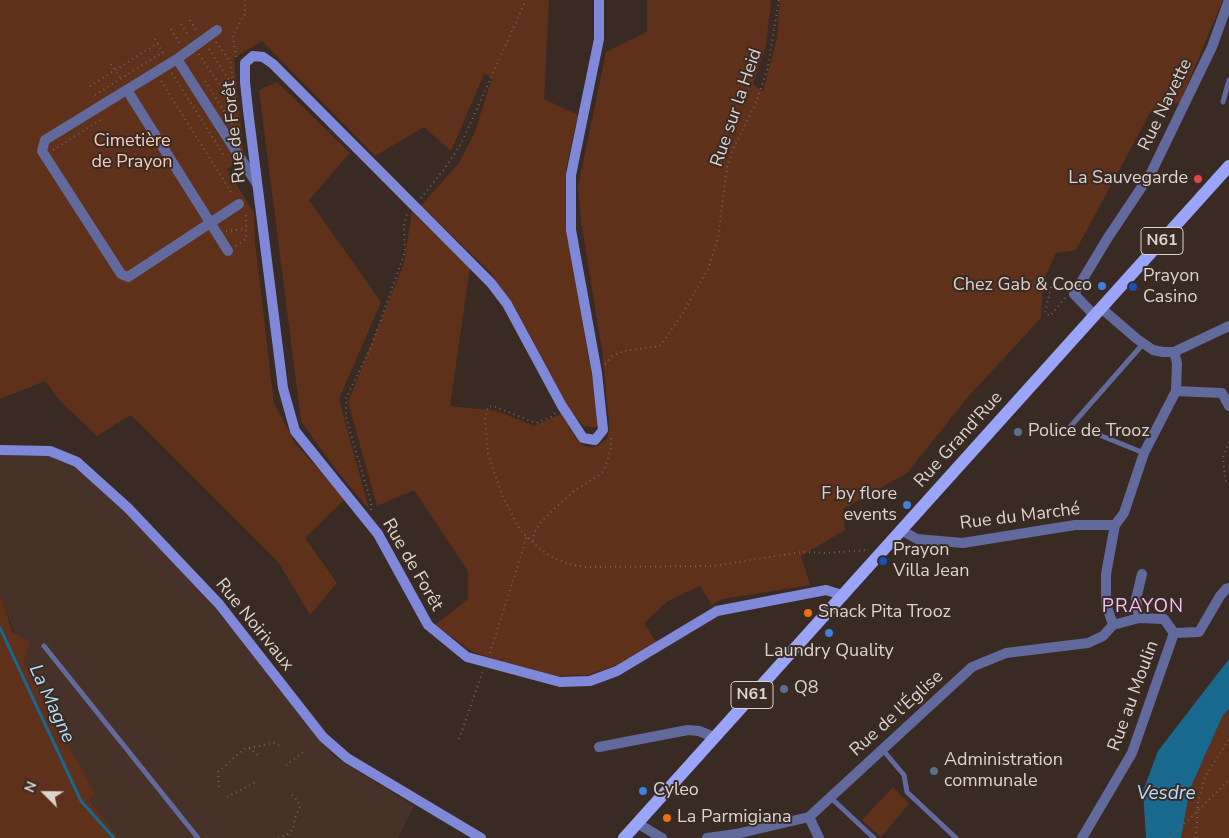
<!DOCTYPE html>
<meta charset="utf-8">
<style>
body{margin:0}
#map{position:relative;width:1229px;height:838px;overflow:hidden;background:#392b24;font-family:"Nunito Sans",sans-serif}
canvas{display:block}
.north{position:absolute;left:20px;top:768px;width:50px;height:50px;-webkit-text-stroke:4px #392b24;paint-order:stroke;rotate:293deg;font-size:14px;font-weight:700;line-height:20px;text-align:center;color:#dcd3cf}
.north::after{content:'';display:block;margin:auto;width:18px;height:22px;background:#dcd3cf;clip-path:polygon(50% 0,100% 100%,50% 72%,0 100%)}
</style>
<div id="map">
<canvas width="1229" height="838"></canvas>
<div class="north">N</div>
</div>
<script>
const c = document.querySelector('canvas').getContext('2d');
c.lineJoin = 'round';
function fillPath(path, color) { c.fillStyle = color; c.fill(path, 'evenodd'); }
const shape = rows => new Path2D(rows.map(r => 'M' + r).join(''));
function trace(path, color, width, dash) { c.strokeStyle = color; c.lineWidth = width; c.lineCap = dash ? 'butt' : 'round'; c.setLineDash(dash || []); c.stroke(path); }
function write(font, color, halo, rows, align = 'center') {
  c.font = font + ' "Nunito Sans",sans-serif'; c.lineWidth = 4; c.setLineDash([]); c.textBaseline = 'middle'; c.strokeStyle = halo; c.fillStyle = color; for (const [text, x, y, turn = 0] of rows) {
    c.save(); c.translate(x, y); c.rotate((+turn || 0) * Math.PI / 180); c.textAlign = isNaN(turn) ? turn : align; if (halo) c.strokeText(text, 0, 0); c.fillText(text, 0, 0); c.restore();
  }
}
fillPath(shape([
 [0,455,52,456,80,469,172,558,257,658,333,756,414,806,398,838,119,838,89,800,96,795,24,662,3,600,0,595]
]), '#463229');
fillPath(shape([
 [0,0,549,0,544,99,578,115,566,168,567,225,585,338,600,421,595,428,584,426,571,412,514,306,490,272,421,206,459,163,475,132,492,78,484,74,451,151,424,127,375,156,262,41,234,58,244,158,227,169,254,213,255,242,274,403,295,443,345,499,305,538,337,583,310,615,279,563,131,415,97,436,61,402,45,381,0,399],
 [647,0,771,0,766,46,753,84,763,92,777,38,780,0,1223,0,1180,102,1151,111,1076,250,1056,253,1043,281,1041,318,967,398,907,473,843,509,845,530,801,556,810,585,722,599,712,605,700,586,668,601,644,623,657,643,616,665,588,675,558,676,504,662,473,652,435,625,468,599,468,571,414,490,377,506,348,402,404,263,412,212,470,267,450,406,497,411,534,426,561,414,573,434,579,442,584,446,593,447,599,445,607,439,609,431,609,420,602,350,581,220,578,187,606,52,647,32],
 [277,82,350,153,309,200,381,302,339,399,369,509,337,471,301,421,259,90],
 [0,595,3,600,12,632,30,642,24,662,96,795,89,800,119,838,0,838],
 [1229,709,1229,838,1181,838,1190,789,1223,715],
 [893,787,909,804,881,837,862,820]
]), '#5f301a');
fillPath(shape([
 [1229,659,1229,709,1223,715,1190,789,1181,838,1146,838,1143,791,1158,751]
]), '#19688e');
trace(shape([
 [0,628,81,801,114,838]
]), '#19688e', 3);
trace(shape([
 [190,20,198,33],
 [181,24,189,37],
 [171,29,180,44],
 [155,39,163,53],
 [216,42,231,63,237,133],
 [209,49,231,83],
 [199,54,234,106],
 [236,57,233,35,245,14,245,0],
 [111,64,121,79],
 [172,73,225,157],
 [161,81,233,195],
 [205,81,236,130],
 [90,86,158,43],
 [95,95,163,52],
 [53,150,102,119],
 [421,198,445,168,461,144,526,0],
 [226,231,246,229],
 [236,246,246,239,246,216,244,212],
 [1051,287,1045,313,1050,316,1066,297],
 [605,364,612,356,624,351,660,346,683,313,708,269,718,238,727,167,735,145,755,105,767,71,779,0],
 [555,413,551,417,536,423,493,406,488,407,485,419,488,454,502,495,520,530,540,549,552,557,569,564,585,567,713,566,802,552,826,553,869,550],
 [1229,442,1223,457,1225,480,1229,484],
 [371,510,371,503,346,417,346,398,371,347,405,252,404,225,407,213],
 [533,541,534,533,541,522,552,511,574,491,601,474,606,465,611,448,611,437],
 [490,653,527,536],
 [459,739,483,671],
 [249,748,259,756],
 [286,765,305,751],
 [219,787,218,772,244,749,274,743,282,747],
 [227,797,256,782],
 [278,838,288,834,293,829,295,818,300,807,298,801,291,794],
 [1170,838,1229,780],
 [1196,838,1198,802,1205,777,1229,739]
]), '#6f635d', 2, [1, 4]);
trace(shape([
 [1223,102,1229,80],
 [1070,427,1143,344],
 [1092,432,1144,453],
 [44,646,198,838],
 [882,749,904,775,907,792,956,838],
 [830,797,874,838]
]), '#62699c', 5);
trace(shape([
 [217,30,177,59,45,140,42,151,121,274,128,277,239,204],
 [177,59,257,184],
 [127,90,228,251],
 [1101,308,1137,339,1153,350,1163,352,1174,352,1229,326],
 [1095,316,1074,294,1107,239,1151,173,1212,47,1229,0],
 [1176,391,1222,393,1229,406],
 [901,530,917,539,963,543,1075,525,1115,525],
 [1139,618,1136,599,1142,574],
 [1113,625,1106,604,1106,574,1115,525,1124,513,1144,453,1176,391,1177,363,1174,352],
 [1113,625,1139,618,1164,619,1174,633],
 [1174,633,1199,632,1220,596,1226,589,1229,588],
 [599,747,688,730,699,731,714,737],
 [809,817,819,838],
 [637,823,662,838],
 [707,838,736,834,809,817,972,667,1006,653,1088,643,1103,636,1113,625],
 [1082,838,1132,753,1174,633]
]), '#62699c', 10);
trace(shape([
 [599,0,599,39,571,175,571,230,597,373,603,430,595,440,583,438,562,406,507,304,491,283,273,64,263,57,253,56,245,63,245,82,248,110,283,388,295,431,378,534,428,625,467,657,560,682,590,681,617,671,717,611,826,590,842,595],
 [0,450,50,451,77,462,128,508,219,604,323,737,347,758,481,838]
]), '#8088da', 10);
trace(shape([
 [624,838,1229,166]
]), '#9aa4f8', 12);
for (const [x, y, r, color] of [
 [1198,179,5,"#e0444e"],
 [1102,286,5,"#3f7fe0"],
 [1133,287,5,"#1a4fb4"],
 [1018,432,5,"#5c6f8a"],
 [907,505,5,"#3f7fe0"],
 [883,561,5,"#1a4fb4"],
 [808,613,5,"#e8710a"],
 [829,633,5,"#3f7fe0"],
 [784,689,5,"#5c6f8a"],
 [934,771,5,"#5c6f8a"],
 [643,791,5,"#3f7fe0"],
 [667,818,5,"#e8710a"]
]) { const dot = new Path2D(); dot.arc(x, y, r, 0, 2 * Math.PI); c.fillStyle = color; c.fill(dot); trace(dot, '#392b24', 2); }
for (const [x, y, w] of [
 [1162,241,42],
 [752,695,42]
]) { const box = new Path2D(); box.roundRect(x - w / 2, y - 13.5, w, 27, 4); c.fillStyle = '#392b24'; c.fill(box); trace(box, '#dcd3cf', 1); }
write('bold 16px', '#dcd3cf', null, [
 ["N61",1162,241],
 ["N61",752,695]
]);
write('18px', '#dcd3cf', '#392b24', [
 ["Rue Navette",1166,105,-64],
 ["Rue sur la Heid",737,108,-71],
 ["Rue de Forêt",235,132,-96],
 ["Rue Grand'Rue",959,440,-48],
 ["Rue du Marché",1020,517,-7],
 ["Rue de Forêt",412,565,60],
 ["Rue Noirivaux",254,625,51],
 ["Rue au Moulin",1134,696,-70],
 ["Rue de l'Église",897,714,-42]
]);
write('18px', '#faccb8', '#392b24', [
 ["Cimetière",132,142],
 ["de Prayon",132,163]
]);
write('18px', '#dcd3cf', '#392b24', [
 ["La Sauvegarde",1188,179,"right"],
 ["Prayon",1143,277],
 ["Casino",1143,298],
 ["Chez Gab & Coco",1092,286,"right"],
 ["Police de Trooz",1028,432],
 ["F by flore",897,495,"right"],
 ["events",897,516,"right"],
 ["Prayon",893,551],
 ["Villa Jean",893,572],
 ["Snack Pita Trooz",818,613],
 ["Laundry Quality",829,652,"center"],
 ["Q8",794,689],
 ["Administration",944,761],
 ["communale",944,782],
 ["Cyleo",653,791],
 ["La Parmigiana",677,818]
], 'left');
c.letterSpacing = '1px';
write('19px', '#f6bef8', '#392b24', [
 ["PRAYON",1143,607]
]);
c.letterSpacing = '0px';
write('italic 19px', '#b4e0fb', '#392b24', [
 ["La Magne",51,704,65],
 ["Vesdre",1166,794]
]);
</script>
